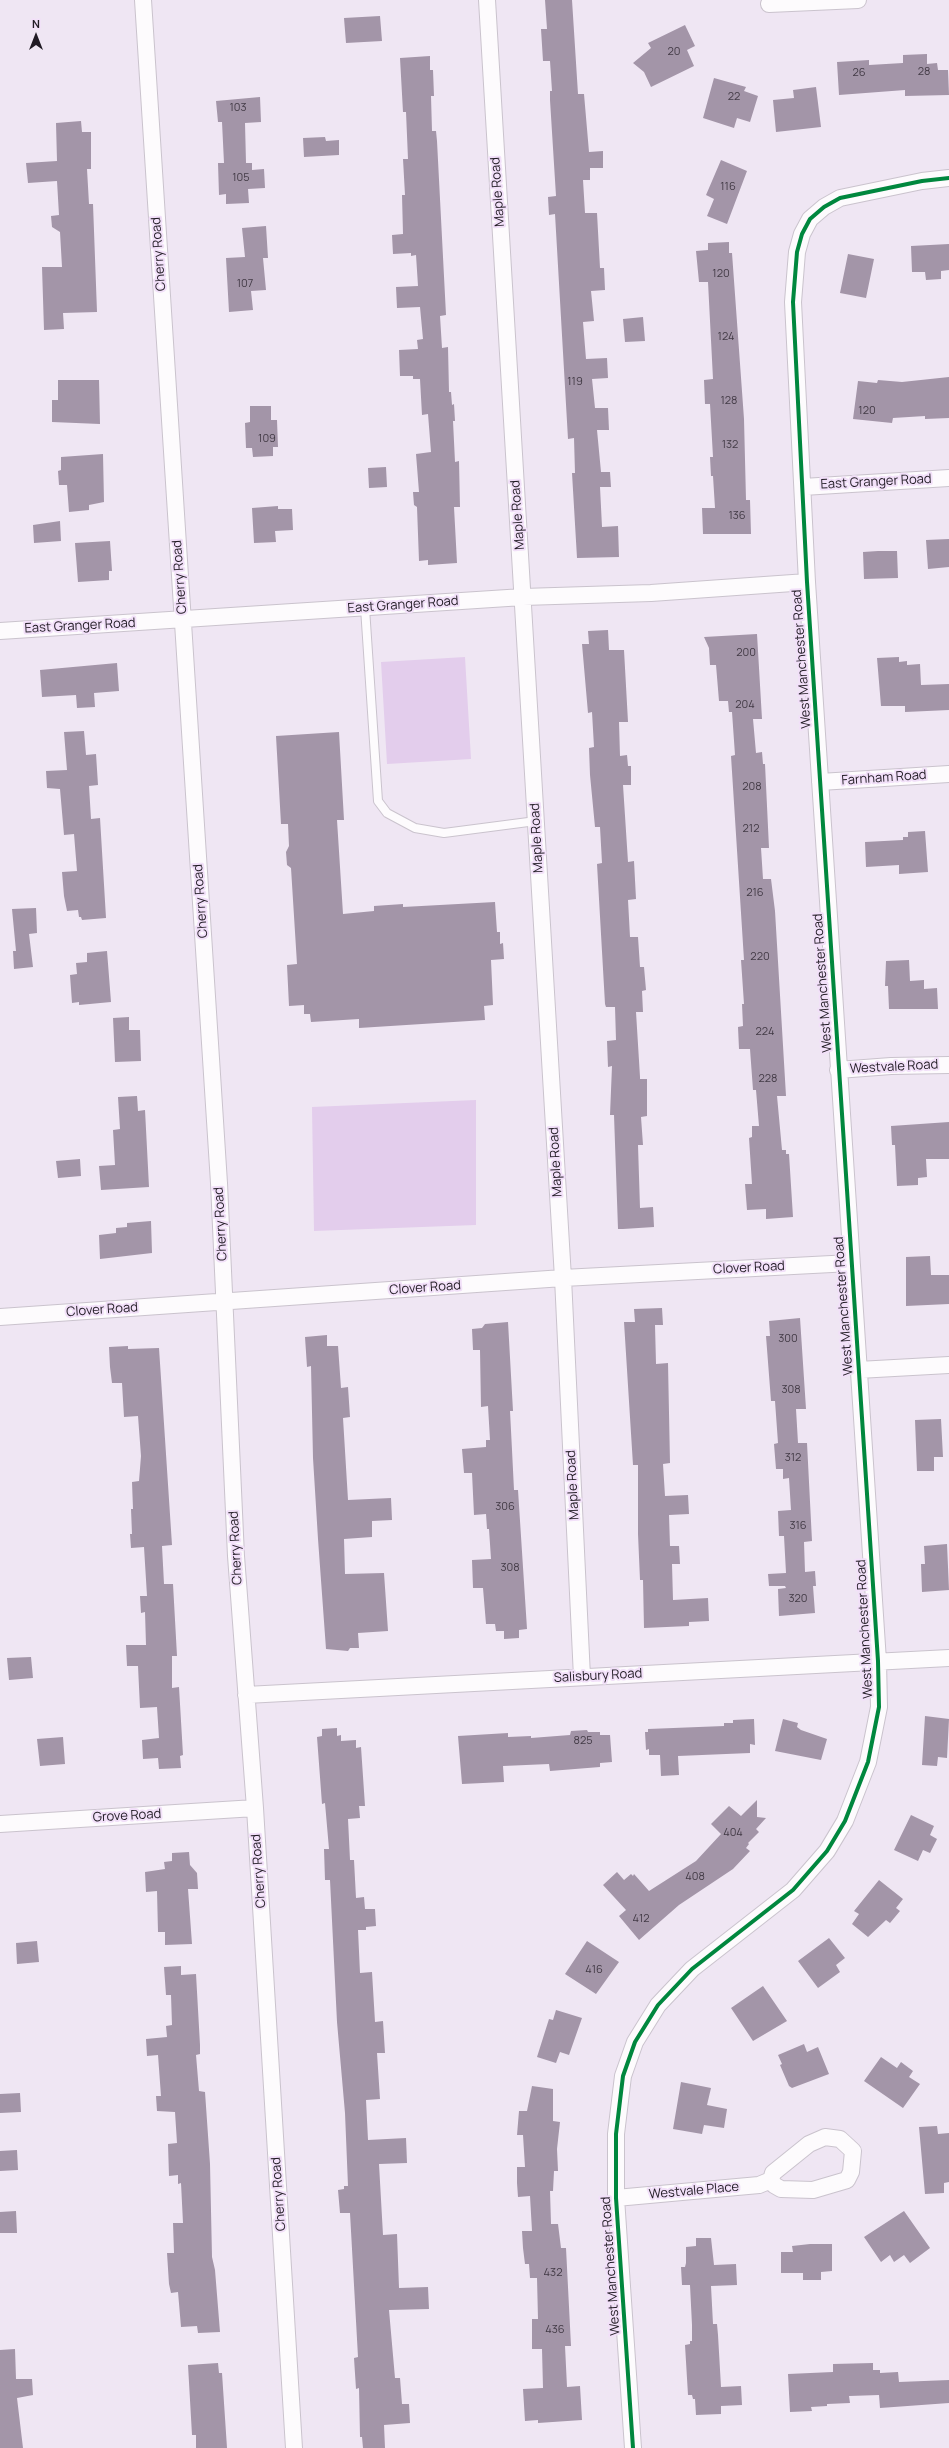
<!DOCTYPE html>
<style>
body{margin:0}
#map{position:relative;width:949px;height:2448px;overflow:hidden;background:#efe6f3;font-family:Manrope,sans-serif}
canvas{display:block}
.north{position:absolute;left:16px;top:16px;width:40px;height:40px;-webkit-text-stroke:3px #f2e0f9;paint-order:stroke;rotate:0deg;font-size:11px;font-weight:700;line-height:16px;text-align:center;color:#211b24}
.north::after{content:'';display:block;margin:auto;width:14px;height:18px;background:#211b24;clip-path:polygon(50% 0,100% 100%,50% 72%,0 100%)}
</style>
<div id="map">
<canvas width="949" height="2448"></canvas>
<div class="north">N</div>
</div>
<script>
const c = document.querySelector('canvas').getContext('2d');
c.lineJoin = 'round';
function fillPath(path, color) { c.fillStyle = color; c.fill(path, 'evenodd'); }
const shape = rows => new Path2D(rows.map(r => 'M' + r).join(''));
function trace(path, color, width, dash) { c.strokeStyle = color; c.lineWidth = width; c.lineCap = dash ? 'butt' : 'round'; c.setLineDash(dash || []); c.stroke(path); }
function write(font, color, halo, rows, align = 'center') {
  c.font = font + ' Manrope,sans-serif'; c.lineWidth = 4; c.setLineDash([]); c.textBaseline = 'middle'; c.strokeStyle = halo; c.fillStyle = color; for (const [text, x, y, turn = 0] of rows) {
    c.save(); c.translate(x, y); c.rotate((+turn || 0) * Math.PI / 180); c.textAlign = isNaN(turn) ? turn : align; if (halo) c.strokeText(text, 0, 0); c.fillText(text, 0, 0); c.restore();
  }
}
fillPath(shape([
 [465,657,471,759,387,764,381,662],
 [476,1100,476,1225,314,1231,312,1107]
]), '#e3cdec');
fillPath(shape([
 [545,0,572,0,578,94,584,94,589,152,603,151,603,168,590,168,590,180,583,180,585,213,597,213,600,268,604,268,605,290,591,291,594,321,583,322,586,359,607,358,608,378,592,379,595,408,608,408,609,430,597,430,601,472,610,472,611,487,600,487,602,527,618,526,619,557,577,558,572,473,575,473,574,438,568,439,555,214,549,215,548,197,556,196,550,100,550,91,552,91,550,61,543,61,541,29,547,29],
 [380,16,382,41,346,43,344,18],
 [685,25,695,46,687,50,694,66,651,87,644,72,633,63,651,48,648,43],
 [927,54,927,64,937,63,938,70,948,70,949,95,905,96,905,90,839,95,837,62,869,60,869,65,903,63,903,55],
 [430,56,430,70,433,70,434,96,431,96,432,131,436,131,437,141,446,315,440,316,442,348,448,347,449,392,451,392,452,405,454,404,455,421,453,421,455,462,459,461,460,507,454,507,457,563,428,565,428,560,419,561,417,507,414,505,413,492,419,492,416,454,431,452,428,414,422,415,420,379,413,379,413,376,400,376,399,350,418,349,417,340,423,339,420,307,397,308,396,287,418,286,416,255,411,256,411,253,393,254,392,235,403,234,402,195,405,195,403,159,408,159,406,112,403,112,400,58],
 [714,78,746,87,744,91,758,96,750,122,737,118,734,128,703,118],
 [816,87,821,127,776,132,773,100,794,98,793,90],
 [260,97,261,122,245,123,246,163,252,163,252,170,264,169,265,188,248,189,249,203,226,204,226,194,219,195,218,163,224,163,222,122,218,122,216,101],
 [81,121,82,132,91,132,91,169,87,169,89,204,93,204,97,312,63,313,64,329,44,330,42,267,62,267,60,232,52,227,51,216,59,215,57,181,28,183,26,163,57,161,56,123],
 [325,137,326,141,339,140,339,155,304,157,303,138],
 [721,160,747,171,727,224,707,216,714,199,706,195],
 [266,226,268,258,263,258,266,290,251,291,253,310,229,312,226,258,245,257,242,228],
 [729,242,729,253,732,253,744,419,746,500,750,500,751,534,703,534,702,508,715,508,713,476,711,476,710,457,713,457,710,404,705,404,704,380,713,379,708,282,699,282,696,251,708,250,708,243],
 [949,244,949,270,941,271,941,279,926,280,925,272,912,272,911,246],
 [848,254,874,259,866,298,840,293],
 [643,317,645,341,625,342,623,319],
 [949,377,949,418,925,419,925,416,893,418,892,423,853,419,858,381,877,383,878,380,902,382],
 [58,380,99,380,100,424,52,422,52,400,58,400],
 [250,406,271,406,271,420,277,420,278,447,273,447,273,456,253,457,252,448,246,448,245,423,250,422],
 [103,454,104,502,89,505,89,510,69,512,67,485,59,485,58,471,61,470,61,457],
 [386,467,387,487,369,488,368,468],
 [278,506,278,509,292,509,293,530,275,531,276,542,254,543,252,508],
 [60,521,61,541,34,543,33,525],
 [949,539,949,567,928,569,926,540],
 [110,541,112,571,109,571,109,580,78,582,75,543],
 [878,551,897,551,898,578,864,579,863,552],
 [608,630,609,650,624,650,628,722,619,722,620,756,627,755,628,766,631,766,631,785,623,785,628,862,634,861,636,899,628,900,630,937,638,937,640,967,644,967,646,990,642,991,643,1012,636,1012,640,1077,640,1079,647,1079,647,1116,641,1117,643,1145,638,1145,640,1208,653,1207,654,1227,623,1229,618,1229,614,1115,610,1115,612,1066,608,1067,607,1041,616,1040,615,1007,606,1007,605,1004,597,864,602,863,600,827,595,827,590,775,589,748,594,747,592,712,588,713,582,644,589,644,588,631],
 [757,634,762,719,753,719,756,753,762,752,763,764,765,764,769,848,761,848,763,879,771,879,775,911,786,1096,777,1096,782,1150,786,1150,786,1154,789,1154,793,1217,766,1219,766,1209,747,1210,745,1184,752,1184,749,1138,752,1137,752,1126,759,1126,756,1090,753,1090,750,1049,739,1049,738,1027,743,1026,742,1004,744,1004,741,960,744,960,731,756,735,755,732,712,729,712,728,701,719,701,716,665,710,665,709,648,704,637],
 [899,657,899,662,907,661,907,665,920,664,921,685,949,684,949,710,905,712,905,706,881,706,877,658],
 [117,663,119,691,94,693,95,707,77,708,76,695,42,697,40,670],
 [84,731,86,755,96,754,98,785,89,786,91,819,100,818,106,918,82,920,81,917,79,917,78,910,67,911,64,896,62,872,77,871,74,834,64,835,60,789,47,788,46,771,67,770,64,732],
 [339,732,344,820,337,820,343,914,374,911,374,906,403,904,403,907,495,902,497,932,500,932,500,944,503,943,504,959,491,960,493,1005,484,1006,485,1020,359,1028,359,1019,311,1022,310,1014,304,1014,304,1005,289,1006,287,965,297,964,291,868,287,865,286,852,289,846,288,824,281,824,276,736],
 [925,831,928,872,899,874,899,865,866,867,865,842,903,840,903,837,908,837,908,832],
 [36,908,37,933,29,934,33,967,14,969,13,951,16,951,12,909],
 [107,951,111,1002,79,1005,79,1002,72,1003,70,975,77,974,76,963,87,962,87,953],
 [909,960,910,981,924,980,924,989,937,988,938,1009,889,1009,888,986,885,986,886,961],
 [129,1017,129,1030,140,1030,141,1061,115,1062,113,1018],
 [137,1096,138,1111,145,1110,149,1187,101,1190,99,1166,115,1165,113,1130,120,1129,118,1097],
 [949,1122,949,1159,926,1159,927,1177,918,1178,918,1185,897,1186,895,1145,892,1145,891,1126],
 [80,1159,81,1176,58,1178,56,1161],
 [151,1221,152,1253,100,1259,99,1235,116,1233,116,1228,127,1227,127,1223],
 [930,1256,931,1275,949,1275,949,1304,906,1306,906,1257],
 [662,1308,663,1325,655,1325,656,1364,668,1363,670,1463,663,1464,665,1496,688,1495,689,1514,669,1515,670,1546,679,1546,680,1564,672,1564,673,1600,708,1598,709,1621,689,1622,689,1626,644,1628,643,1580,640,1580,638,1534,638,1465,633,1465,624,1322,635,1322,634,1309],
 [800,1318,806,1409,796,1409,798,1443,807,1443,812,1541,804,1542,805,1572,815,1571,816,1586,813,1586,815,1613,779,1616,778,1589,786,1588,785,1586,769,1586,768,1574,786,1573,784,1536,779,1536,778,1511,791,1510,789,1478,783,1479,783,1469,776,1469,774,1444,778,1443,775,1401,771,1401,766,1336,770,1336,769,1321],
 [508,1322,513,1411,510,1411,512,1450,514,1490,518,1490,527,1629,519,1630,519,1638,504,1639,504,1631,496,1631,495,1624,486,1624,483,1588,473,1588,472,1560,491,1559,489,1529,487,1529,486,1514,474,1515,472,1473,464,1473,462,1449,486,1447,486,1440,490,1440,488,1406,481,1407,480,1350,473,1350,472,1329,482,1328,485,1324],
 [327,1335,327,1346,338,1346,341,1388,348,1387,350,1417,343,1418,348,1500,391,1498,392,1520,372,1521,372,1537,344,1539,345,1574,384,1573,388,1631,358,1633,359,1648,350,1648,348,1651,326,1649,318,1539,313,1458,311,1366,307,1367,305,1337],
 [128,1346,128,1349,159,1348,172,1545,162,1546,164,1584,173,1584,177,1656,172,1656,172,1688,179,1687,183,1755,180,1756,181,1768,159,1769,158,1758,143,1759,142,1740,159,1738,157,1707,140,1708,138,1666,127,1666,126,1645,146,1645,145,1612,141,1613,140,1596,147,1596,144,1547,131,1548,130,1534,132,1534,131,1509,133,1509,132,1482,139,1481,141,1456,138,1416,124,1417,122,1383,112,1383,110,1367,109,1347],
 [941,1419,943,1457,934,1457,934,1471,917,1471,915,1420],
 [947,1544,949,1590,922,1592,921,1564,925,1564,924,1546],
 [31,1657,33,1678,9,1680,7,1658],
 [925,1716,949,1719,947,1758,938,1757,937,1766,922,1765],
 [754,1719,755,1745,750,1744,750,1753,678,1756,679,1775,661,1776,660,1755,649,1755,649,1749,646,1750,645,1732,648,1732,648,1729,724,1726,724,1723,733,1723,733,1720],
 [783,1719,798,1723,797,1727,801,1730,827,1739,821,1760,775,1751],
 [337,1728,337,1736,341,1735,341,1741,356,1740,356,1748,361,1747,365,1806,359,1806,360,1818,348,1819,350,1860,354,1860,356,1898,364,1897,365,1909,375,1909,376,1926,366,1927,366,1930,358,1930,360,1973,372,1972,375,2022,383,2021,385,2053,377,2053,380,2099,366,2100,368,2140,406,2138,407,2163,379,2164,383,2235,397,2234,399,2288,428,2287,429,2309,389,2310,395,2378,400,2378,402,2404,409,2404,410,2423,384,2425,385,2448,363,2448,362,2437,360,2437,359,2388,356,2389,354,2358,358,2357,350,2213,340,2213,338,2190,344,2189,344,2186,348,2186,345,2113,337,2022,330,1880,325,1880,324,1849,329,1849,325,1803,322,1804,317,1737,322,1736,322,1729],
 [587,1730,588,1732,600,1732,600,1735,610,1735,612,1762,600,1763,600,1767,550,1771,549,1764,503,1766,504,1782,462,1784,458,1736,508,1733,508,1737,531,1736,531,1738,570,1735,571,1731],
 [63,1737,65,1764,40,1766,37,1739],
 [757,1800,757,1817,766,1818,756,1829,759,1832,748,1843,749,1844,746,1848,750,1851,733,1869,679,1905,639,1940,619,1916,626,1910,603,1885,617,1872,624,1880,631,1874,633,1876,634,1874,649,1891,696,1861,721,1834,711,1824,729,1806,741,1816],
 [911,1815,934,1826,930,1835,937,1839,930,1853,923,1850,918,1861,894,1850],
 [189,1852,190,1865,197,1873,198,1889,188,1889,192,1944,165,1945,165,1932,158,1932,157,1891,146,1892,145,1872,165,1869,164,1862,172,1861,172,1853],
 [879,1880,903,1899,896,1908,900,1911,890,1923,886,1920,868,1937,852,1924,859,1914,854,1911],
 [829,1938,845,1958,836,1965,840,1972,818,1988,798,1961],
 [37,1941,39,1962,17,1964,16,1943],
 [587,1941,619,1962,596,1994,565,1974],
 [181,1966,181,1975,196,1974,200,2045,200,2054,196,2055,199,2091,205,2092,210,2164,212,2257,215,2270,220,2332,198,2333,197,2326,181,2327,178,2292,171,2293,169,2284,167,2253,174,2253,173,2223,183,2223,181,2183,178,2184,178,2175,169,2176,168,2144,177,2143,175,2112,157,2111,156,2096,161,2096,158,2055,147,2056,146,2039,167,2037,166,2026,172,2025,171,1995,166,1995,164,1967],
 [763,1986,787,2021,753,2041,731,2008],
 [556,2010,582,2018,569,2055,560,2052,556,2063,537,2057,549,2019,553,2020],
 [804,2044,807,2052,818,2047,829,2074,792,2088,789,2086,780,2065,782,2064,778,2055],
 [881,2057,897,2068,901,2062,913,2071,909,2077,920,2084,903,2108,864,2081],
 [681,2082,711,2088,707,2105,727,2109,724,2128,704,2125,702,2134,673,2129],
 [532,2086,553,2089,553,2121,560,2122,557,2149,558,2171,554,2171,553,2191,550,2191,551,2224,558,2224,561,2248,566,2248,571,2346,565,2346,567,2387,580,2386,582,2420,538,2423,538,2420,525,2421,523,2389,543,2388,542,2349,532,2349,532,2319,538,2319,537,2278,530,2278,529,2264,525,2264,523,2248,522,2231,532,2231,530,2196,518,2197,517,2183,517,2167,525,2167,523,2135,517,2135,519,2111,527,2111],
 [20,2093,21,2112,0,2113,0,2094],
 [937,2126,938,2134,949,2133,949,2182,944,2183,944,2193,925,2194,919,2127],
 [17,2150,18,2170,0,2171,0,2151],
 [16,2211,17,2233,0,2233,0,2212],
 [904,2211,930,2248,910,2263,904,2255,894,2262,890,2255,881,2262,864,2237],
 [696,2238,711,2238,714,2265,736,2264,737,2285,711,2286,713,2324,717,2324,718,2335,721,2387,741,2386,742,2405,721,2406,721,2414,696,2415,695,2399,693,2399,692,2395,688,2395,685,2345,690,2344,690,2341,692,2341,692,2325,690,2285,682,2285,681,2267,685,2267,686,2263,686,2247,696,2246],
 [810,2244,832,2244,832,2271,821,2272,821,2280,803,2280,803,2273,781,2273,781,2252,793,2252,792,2246],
 [15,2349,16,2379,32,2379,33,2395,17,2398,23,2448,0,2448,0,2350],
 [218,2363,219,2373,222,2373,227,2448,196,2448,196,2435,192,2435,188,2365],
 [873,2363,873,2370,880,2370,880,2373,898,2372,899,2382,949,2380,949,2403,880,2408,879,2395,849,2396,850,2403,827,2404,827,2406,811,2407,812,2411,790,2412,788,2374,833,2372,833,2364]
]), '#a395a8');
const lane = shape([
 [365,608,378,801,387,813,415,828,444,833,536,821]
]);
const street = shape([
 [143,0,219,1183,236,1556,255,1808,294,2448],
 [487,0,563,1278,582,1677],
 [769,4,858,0],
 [803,487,949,478],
 [0,631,523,597,651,593,807,582],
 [820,782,949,774],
 [838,1070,891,1066,949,1065],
 [0,1317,563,1278,851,1263],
 [858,1370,949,1365],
 [246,1695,949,1658],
 [0,1824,255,1808],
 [825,2137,840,2139,853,2151,851,2172,847,2180,813,2190,781,2189,774,2185,771,2180,773,2173,809,2144,825,2137],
 [616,2198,759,2185,771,2180],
 [633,2448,616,2198,616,2134,623,2076,635,2042,658,2005,692,1969,793,1890,827,1851,845,1821,868,1762,879,1707,878,1661,807,582,793,302,797,252,802,234,810,219,824,207,840,198,922,181,949,178]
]);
trace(lane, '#cac3cd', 10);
trace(street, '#cac3cd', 18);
trace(lane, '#fdfbfd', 8);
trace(street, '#fdfbfd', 16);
trace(shape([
 [633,2448,616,2198,616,2134,623,2076,635,2042,658,2005,692,1969,793,1890,827,1851,845,1821,868,1762,879,1707,878,1661,807,582,793,302,797,252,802,234,810,219,824,207,840,198,922,181,949,178]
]), '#00873e', 4);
write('11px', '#423a45', null, [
 ["20",674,52],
 ["28",924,72],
 ["26",859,73],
 ["22",734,97],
 ["103",238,108],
 ["105",241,178],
 ["116",728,187],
 ["120",721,274],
 ["107",245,284],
 ["124",726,337],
 ["119",575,382],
 ["128",729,401],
 ["120",867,411],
 ["109",267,439],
 ["132",730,445],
 ["136",737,516],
 ["200",746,653],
 ["204",745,705],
 ["208",752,787],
 ["212",751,829],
 ["216",755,893],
 ["220",760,957],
 ["224",765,1032],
 ["228",768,1079],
 ["300",788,1339],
 ["308",791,1390],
 ["312",793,1458],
 ["306",505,1507],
 ["316",798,1526],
 ["308",510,1568],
 ["320",798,1599],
 ["825",583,1741],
 ["404",733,1833],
 ["408",695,1877],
 ["412",641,1919],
 ["416",594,1970],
 ["432",553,2273],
 ["436",555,2330]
]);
write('13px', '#211b24', '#f2e0f9', [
 ["Maple Road",498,192,-94],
 ["Cherry Road",159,254,-94],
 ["East Granger Road",876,482,-3],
 ["Maple Road",518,515,-94],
 ["Cherry Road",180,577,-94],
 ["East Granger Road",403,605,-4],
 ["East Granger Road",80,626,-3],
 ["West Manchester Road",802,659,-94],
 ["Farnham Road",884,778,-4],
 ["Maple Road",537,838,-93],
 ["Cherry Road",201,901,-94],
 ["West Manchester Road",823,983,-94],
 ["Westvale Road",894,1067,-3],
 ["Maple Road",556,1162,-93],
 ["Cherry Road",221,1224,-93],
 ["Clover Road",749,1268,-3],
 ["Clover Road",425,1288,-4],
 ["West Manchester Road",844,1306,-94],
 ["Clover Road",102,1310,-4],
 ["Maple Road",573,1485,-93],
 ["Cherry Road",236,1548,-93],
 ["West Manchester Road",865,1629,-93],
 ["Salisbury Road",598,1676,-3],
 ["Grove Road",127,1816,-3],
 ["Cherry Road",259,1871,-94],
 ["Westvale Place",694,2191,-5],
 ["Cherry Road",279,2194,-94],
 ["West Manchester Road",611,2266,-94]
]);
</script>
